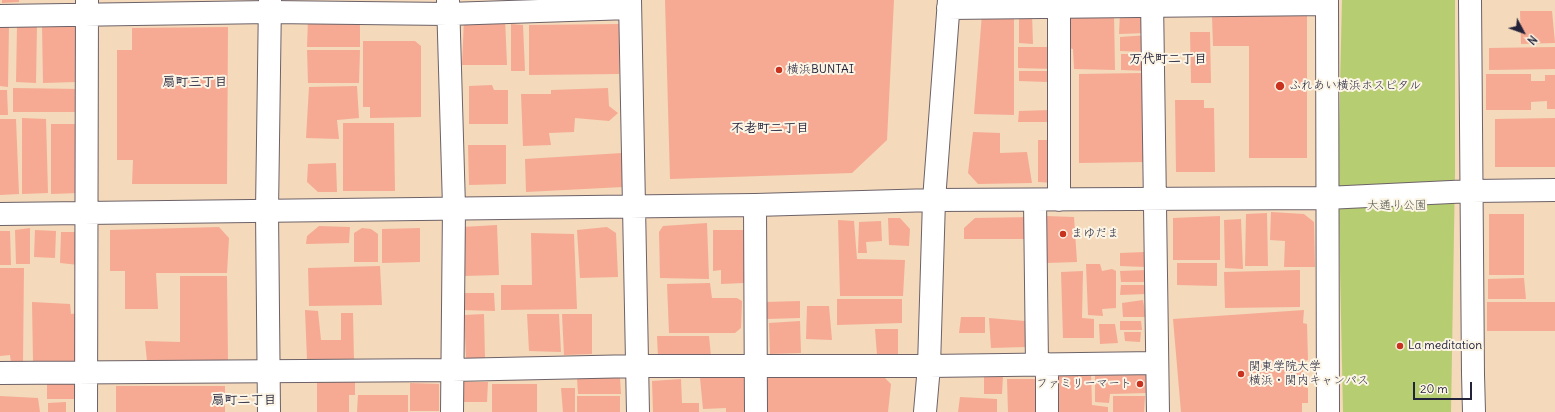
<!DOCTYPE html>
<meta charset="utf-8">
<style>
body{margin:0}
#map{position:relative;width:1555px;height:412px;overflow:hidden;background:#f4d9bb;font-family:Delius,sans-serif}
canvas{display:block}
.north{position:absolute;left:1503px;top:12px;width:40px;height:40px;-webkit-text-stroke:3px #fcf5e5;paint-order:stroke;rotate:131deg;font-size:11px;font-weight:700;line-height:16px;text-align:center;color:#22223b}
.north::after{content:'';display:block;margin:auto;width:14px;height:18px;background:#22223b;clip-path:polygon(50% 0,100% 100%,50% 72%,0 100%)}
.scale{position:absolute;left:1413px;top:382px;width:59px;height:18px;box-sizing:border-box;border:2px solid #22223b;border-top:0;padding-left:5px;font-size:12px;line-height:14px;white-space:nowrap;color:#22223b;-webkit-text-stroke:3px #fcf5e5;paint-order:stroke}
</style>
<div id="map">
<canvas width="1555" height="412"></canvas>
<div class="north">N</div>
<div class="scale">20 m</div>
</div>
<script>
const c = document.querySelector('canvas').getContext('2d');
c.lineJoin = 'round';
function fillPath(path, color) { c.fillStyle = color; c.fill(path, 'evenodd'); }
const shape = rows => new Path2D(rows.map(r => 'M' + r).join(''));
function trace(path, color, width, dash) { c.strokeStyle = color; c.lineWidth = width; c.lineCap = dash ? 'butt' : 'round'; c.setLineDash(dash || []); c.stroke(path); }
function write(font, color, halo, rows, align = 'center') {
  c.font = font + ' Delius,"Klee One",sans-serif'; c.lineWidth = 4; c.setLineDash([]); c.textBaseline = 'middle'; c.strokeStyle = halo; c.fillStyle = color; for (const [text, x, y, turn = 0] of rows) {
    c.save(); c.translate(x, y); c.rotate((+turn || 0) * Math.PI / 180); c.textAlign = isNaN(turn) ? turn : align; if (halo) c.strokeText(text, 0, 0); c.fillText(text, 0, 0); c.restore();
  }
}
fillPath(shape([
 [1342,0,1455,0,1455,172,1451,412,1343,412,1338,174]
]), '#b7cd72');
fillPath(shape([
 [2,0,19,0,19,2,2,3],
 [665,0,894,0,887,140,852,173,670,179],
 [1520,11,1552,11,1555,43,1521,44],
 [1076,13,1114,14,1115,70,1074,69,1073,49,1068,48,1069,18],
 [1120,13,1143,13,1148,33,1119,34],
 [982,14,1014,14,1014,115,974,114],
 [1019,14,1032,14,1033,44,1019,43],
 [1307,15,1307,158,1249,158,1249,46,1213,46,1212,16],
 [360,18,360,47,307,47,308,19],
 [505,18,507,65,462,65,464,19],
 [511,24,523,25,525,71,511,71],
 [619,24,619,74,529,75,529,25],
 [0,25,9,25,8,87,0,86],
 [42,25,79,25,77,82,43,83],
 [17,26,37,26,36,83,16,82],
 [228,27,227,184,132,184,133,160,117,160,117,50,132,50,132,28],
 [1190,32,1210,32,1211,83,1191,83],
 [1148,35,1148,52,1120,51,1120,37],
 [363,41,415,41,421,46,421,117,370,118,370,107,363,107],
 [1018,47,1053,47,1054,69,1018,68],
 [1555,47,1555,69,1489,70,1489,48],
 [307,50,360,50,359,83,308,83],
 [1121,54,1148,54,1148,71,1121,70],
 [1019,71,1049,71,1050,79,1047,82,1019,81],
 [1142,73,1143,162,1079,163,1079,74],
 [1486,74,1531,74,1531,81,1545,81,1545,75,1555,75,1555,109,1547,109,1547,101,1531,102,1531,110,1486,110],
 [492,85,494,90,508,90,508,124,469,124,469,86],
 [357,86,359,118,337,120,339,139,306,138,309,87],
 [13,88,80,89,80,112,13,112],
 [608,88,609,106,618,113,609,121,575,118,574,132,549,133,551,145,523,146,521,94,551,94,551,90],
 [0,90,7,90,8,115,0,115],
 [1175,100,1204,100,1204,108,1214,108,1215,172,1176,172],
 [1051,110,1051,122,1018,122,1019,111],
 [22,118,46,119,48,193,22,194],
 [1555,118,1555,167,1495,167,1495,119],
 [0,119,16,119,19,194,0,195],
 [343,123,394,123,395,191,343,191],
 [51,124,79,124,79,193,51,194],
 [973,132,1000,133,1000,153,1027,152,1032,183,978,184,968,173],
 [1038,140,1053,140,1054,183,1038,182],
 [468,145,506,145,506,184,469,185],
 [622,153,623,187,526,192,525,159],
 [336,163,337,192,318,192,307,182,308,164],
 [1271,212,1304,214,1314,222,1315,267,1284,267,1285,241,1270,240],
 [1267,213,1268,266,1245,266,1246,214],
 [1489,214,1524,214,1524,275,1489,275],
 [1046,216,1074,217,1077,262,1046,263],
 [1220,216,1220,260,1173,260,1173,218],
 [1032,217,1031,239,964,239,964,228,975,218],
 [888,218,900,218,910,229,909,246,889,245],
 [1241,219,1243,269,1225,268,1224,220],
 [838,220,854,221,857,259,905,260,903,296,840,296],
 [881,221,882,241,866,242,867,253,858,253,859,222],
 [707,223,709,279,660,278,659,232,663,226],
 [497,225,499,275,464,276,462,227],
 [319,226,350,227,349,243,306,244,307,236],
 [219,227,229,238,227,273,156,273,158,309,125,309,125,271,110,271,110,230],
 [607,227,616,233,618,277,580,278,577,230],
 [30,228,30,264,16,264,15,230],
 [362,228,371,229,378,234,378,262,354,262,354,233],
 [420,228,420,262,382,263,382,229],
 [35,230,56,231,55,258,34,257],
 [713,230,744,230,744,283,721,284,721,270,713,271],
 [0,231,10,231,11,265,0,265],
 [61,232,78,232,79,265,60,263],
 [531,233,574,234,577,309,501,310,501,285,532,285],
 [1145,252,1146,267,1120,266,1120,253],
 [1177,263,1217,263,1217,286,1177,285],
 [1086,264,1100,264,1102,271,1112,269,1116,271,1116,308,1102,309,1103,316,1088,315],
 [380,266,382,305,309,306,308,268],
 [0,268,24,268,23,363,11,363,10,355,0,356],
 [1147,270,1147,282,1121,282,1120,271],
 [1300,270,1300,307,1225,308,1224,272],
 [1083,271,1082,318,1094,319,1094,338,1063,338,1061,272],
 [180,276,227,276,228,361,147,361,145,341,180,342],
 [1524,278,1526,299,1488,299,1488,279],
 [710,283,712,298,737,298,742,301,741,328,735,333,669,333,667,284],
 [1121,285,1144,285,1146,294,1120,295],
 [462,293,494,293,495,311,463,310],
 [837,299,902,299,902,323,837,325],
 [1143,300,1146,317,1123,317,1122,303],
 [800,301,800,318,767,319,765,302],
 [32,302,70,304,71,314,78,313,79,361,33,361],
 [1487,302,1555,302,1555,331,1487,331],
 [807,306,829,306,832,340,806,339],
 [305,310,318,311,321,340,341,340,341,313,353,313,354,360,307,360],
 [1304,310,1303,323,1307,324,1308,360,1303,361,1303,387,1308,388,1308,403,1302,403,1302,412,1181,412,1173,319],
 [484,314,485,358,466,358,464,315],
 [527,314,559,314,561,352,529,351],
 [562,314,592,314,592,354,564,355],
 [961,317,985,317,985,333,959,333],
 [989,318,1025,321,1025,347,991,348],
 [800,321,801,353,770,354,769,323],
 [1120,321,1141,321,1142,330,1120,330],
 [1099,324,1115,324,1118,343,1100,344],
 [875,329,898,329,898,354,877,355],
 [1124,332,1141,332,1140,342,1125,341],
 [657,336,709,336,711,356,658,357],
 [1058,372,1091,372,1092,405,1108,407,1108,412,1058,412],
 [1095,372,1146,373,1150,376,1147,393,1110,394,1109,403,1095,402],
 [741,376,747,380,746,412,726,412,726,408,703,409,700,378],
 [984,376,1003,376,1002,394,984,394],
 [769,377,884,377,891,384,888,412,764,412,764,382],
 [577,378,620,378,621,394,578,394],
 [681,379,682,403,699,403,699,412,653,412,652,381],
 [1007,379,1043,379,1041,412,1008,412],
 [355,381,355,395,349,395,349,412,317,412,317,382],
 [462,382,488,382,487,402,461,402],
 [77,383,78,399,47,399,47,384],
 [410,383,439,384,439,411,410,411],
 [492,384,537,384,537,412,492,412],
 [116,386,225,386,225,412,116,412],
 [561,388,575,388,575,412,563,412],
 [358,395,408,395,408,412,357,412],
 [0,396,38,398,40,412,0,412],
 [577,396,620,396,620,412,577,412],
 [1113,396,1145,396,1144,412,1113,412],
 [960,397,997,399,997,412,958,412],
 [66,402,66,412,48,412,48,403]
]), '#f6aa93');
const minor = shape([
 [448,0,454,207,452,412],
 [630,0,638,412],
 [1152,0,1158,412],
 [1327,0,1328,412],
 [1470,0,1473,374,1474,412],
 [1059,7,1059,200],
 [948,8,1327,4],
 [0,16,270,12,448,14,630,8],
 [1035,200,1037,365],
 [755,205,756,412],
 [0,214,755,205,934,200,1326,198,1472,191,1555,190],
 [1047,364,1047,412],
 [0,373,452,370,638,366,929,366,1157,363],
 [86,412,87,0],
 [925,412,929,366,934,200,949,0]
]);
const major = shape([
 [269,412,267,211,270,0]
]);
trace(minor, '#6c6268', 24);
trace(major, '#6c6268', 24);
trace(minor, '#fff', 22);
trace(major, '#fff', 22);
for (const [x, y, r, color] of [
 [779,70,4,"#c8321e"],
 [1280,86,5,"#c8321e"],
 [1063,234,4,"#c8321e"],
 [1400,346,4,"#c8321e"],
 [1241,374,4,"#c8321e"],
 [1140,384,4,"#c8321e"]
]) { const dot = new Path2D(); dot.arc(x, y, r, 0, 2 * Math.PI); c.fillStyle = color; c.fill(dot); trace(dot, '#fcf5e5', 1.5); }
write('12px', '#22223b', '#fcf5e5', [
 ["横浜BUNTAI",787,70],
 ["ふれあい横浜ホスピタル",1289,86],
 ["まゆだま",1071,234],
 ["La meditation",1408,346],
 ["関東学院大学",1249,367],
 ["横浜・関内キャンパス",1249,381],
 ["ファミリーマート",1132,384,"right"]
], 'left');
write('12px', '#4f554c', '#fcf5e5', [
 ["大通り公園",1397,206]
]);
write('bold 13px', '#22223b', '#fcf5e5', [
 ["万代町二丁目",1168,59],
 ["扇町三丁目",195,82],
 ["不老町二丁目",770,128],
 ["扇町二丁目",244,400]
]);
</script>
